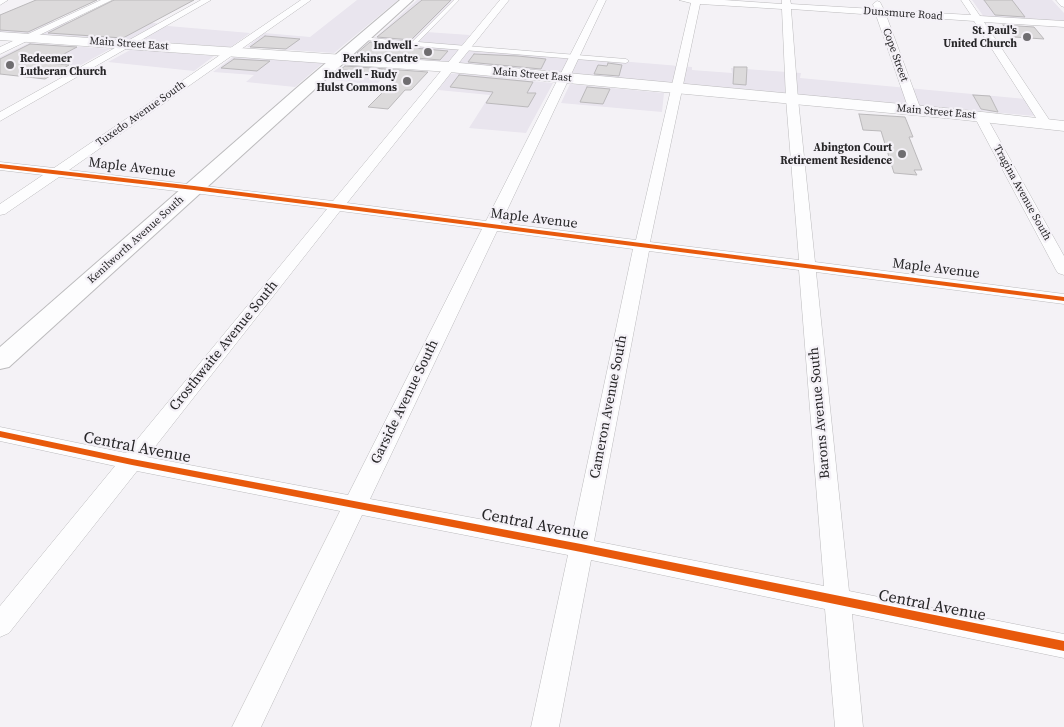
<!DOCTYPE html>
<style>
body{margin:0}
canvas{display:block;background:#f4f2f6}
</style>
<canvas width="1064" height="727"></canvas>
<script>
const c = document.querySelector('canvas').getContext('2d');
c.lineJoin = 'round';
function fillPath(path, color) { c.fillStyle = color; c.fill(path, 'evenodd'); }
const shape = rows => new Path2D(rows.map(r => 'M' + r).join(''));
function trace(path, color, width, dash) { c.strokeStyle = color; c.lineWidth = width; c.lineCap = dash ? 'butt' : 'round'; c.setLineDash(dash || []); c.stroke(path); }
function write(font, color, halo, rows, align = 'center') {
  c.font = font + ' "Source Serif 4",serif'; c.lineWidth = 4.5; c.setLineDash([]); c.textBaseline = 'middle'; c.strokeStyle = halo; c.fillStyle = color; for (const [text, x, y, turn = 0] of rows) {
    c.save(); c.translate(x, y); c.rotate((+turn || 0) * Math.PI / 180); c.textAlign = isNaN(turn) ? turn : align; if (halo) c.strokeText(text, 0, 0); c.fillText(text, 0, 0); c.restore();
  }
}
fillPath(shape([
 [357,0,398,0,334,53,247,47,264,33,310,37],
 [417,0,459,0,426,32,470,35,460,48,692,67,692,70,732,73,731,68,801,73,800,78,1026,99,1035,116,356,55],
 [972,0,1052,0,1064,13,1064,21,984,17],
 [0,18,104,24,141,20,168,26,250,33,231,47,0,32],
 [29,43,110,49,79,66,0,60,0,57],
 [132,49,214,56,194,71,108,62],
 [233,57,323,63,295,87,246,82,254,75,213,72],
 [348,65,391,69,376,85,331,80],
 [458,73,542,82,553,83,526,133,469,128,490,95,438,90,450,74],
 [570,84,664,93,662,112,561,103]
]), '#e9e5ee');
const building = shape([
 [36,0,97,0,28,32,0,30,0,15,36,0],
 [114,0,194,0,123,38,48,33,114,0],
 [422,0,451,0,411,40,377,37,422,0],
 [984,0,1012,0,1025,17,995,15,984,0],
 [1003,25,1034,27,1044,39,1014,37,1003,25],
 [265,36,300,39,286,49,250,47,265,36],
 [370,42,413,48,448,51,440,60,357,53,370,42],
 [30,44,77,47,47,63,69,65,45,79,0,74,0,59,30,44],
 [474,54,518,56,546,59,541,69,468,62,474,54],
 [234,59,270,61,257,71,221,68,234,59],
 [608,63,622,65,619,76,594,74,598,65,607,66,608,63],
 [345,66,428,72,411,90,405,90,388,109,368,107,396,79,348,74,349,73,345,73,348,70,341,69,345,66],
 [734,67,747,67,746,85,733,84,734,67],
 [459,75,533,82,527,93,536,93,528,107,486,103,493,92,450,87,459,75],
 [587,87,610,89,603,104,580,102,587,87],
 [973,95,990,96,998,112,981,109,973,95],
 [859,114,905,117,913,137,909,137,922,170,914,170,917,175,894,173,881,131,863,130,859,114]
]);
fillPath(building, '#dcdadb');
trace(building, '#bbb9bb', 1);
const lane = shape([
 [454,0,459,0,418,42,626,59,629,61,626,63,413,46,359,39,362,37,412,42,454,0]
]);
const street = shape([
 [0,0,8,0,0,5,0,0],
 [101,0,112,0,0,54,0,47,101,0],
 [201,0,211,0,0,121,0,112,201,0],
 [301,0,311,0,69,170,333,201,500,0,509,0,347,203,486,221,598,0,606,0,501,223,636,240,691,3,679,0,724,0,782,4,782,0,790,0,791,4,874,9,873,4,877,1,880,2,884,10,971,15,961,0,969,0,980,16,1064,21,1064,27,984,22,1052,124,1046,128,1040,124,974,21,886,15,921,110,915,114,909,110,876,15,791,9,798,99,815,262,1064,294,1064,304,816,272,849,591,1064,634,1064,658,852,614,863,727,835,727,825,609,591,560,559,727,531,727,568,555,362,515,261,727,232,727,340,511,137,471,9,633,0,637,0,606,115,466,0,441,0,427,126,453,327,209,59,177,5,214,0,215,0,204,43,175,0,170,0,162,54,168,301,0],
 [700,4,782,9,786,99,799,260,650,242,700,4],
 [340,211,482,229,348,495,147,457,340,211],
 [497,231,633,249,572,536,370,499,497,231],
 [649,251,799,270,824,586,594,541,649,251],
 [1056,0,1064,0,1064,7,1061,6,1056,0],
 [980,112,986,116,1064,256,1064,275,1058,273,1056,270,974,116,980,112]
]);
const secondary = shape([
 [400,0,413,0,9,367,0,369,0,347,300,85,400,0]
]);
const primary = shape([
 [0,32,449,62,955,109,1064,121,1064,131,955,119,449,72,0,40,0,32]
]);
trace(lane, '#bcbbbd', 1);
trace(street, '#bcbbbd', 1);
trace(secondary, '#bcbbbd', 2);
trace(primary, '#bcbbbd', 1);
fillPath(lane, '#fdfdfe');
fillPath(street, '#fdfdfe');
fillPath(secondary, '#fdfdfe');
fillPath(primary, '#fdfdfe');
fillPath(shape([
 [0,164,194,186,1064,297,1064,301,194,190,0,168,0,164],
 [0,431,132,459,581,544,1064,641,1064,651,581,552,132,465,0,437,0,431]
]), '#e8590c');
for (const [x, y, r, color] of [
 [1027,37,5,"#6f6d70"],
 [428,52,5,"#6f6d70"],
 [10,65,5,"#6f6d70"],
 [407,81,5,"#6f6d70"],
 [902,154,5,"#6f6d70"]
]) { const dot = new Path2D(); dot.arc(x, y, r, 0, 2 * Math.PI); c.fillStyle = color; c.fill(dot); trace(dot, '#f4f1f7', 2); }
write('11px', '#272628', '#f4f1f7', [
 ["Dunsmure Road",903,14,4],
 ["Main Street East",129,44,4],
 ["Cope Street",895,55,70],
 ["Main Street East",532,75,5],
 ["Main Street East",936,112,5],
 ["Tuxedo Avenue South",141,114,-35],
 ["Tragina Avenue South",1022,193,61],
 ["Kenilworth Avenue South",136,240,-42]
]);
write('bold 11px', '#272628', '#f4f1f7', [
 ["St. Paul's",1017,31],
 ["United Church",1017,44],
 ["Indwell -",418,46],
 ["Perkins Centre",418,59],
 ["Redeemer",20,59,"left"],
 ["Lutheran Church",20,72,"left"],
 ["Indwell - Rudy",397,75],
 ["Hulst Commons",397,88],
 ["Abington Court",892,148],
 ["Retirement Residence",892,161]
], 'right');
write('14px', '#272628', '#f4f1f7', [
 ["Maple Avenue",132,168,7],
 ["Maple Avenue",534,219,7],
 ["Maple Avenue",936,269,7],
 ["Crosthwaite Avenue South",224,346,-51],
 ["Garside Avenue South",405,402,-64],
 ["Cameron Avenue South",609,407,-79],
 ["Barons Avenue South",820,413,-95]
]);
write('16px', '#272628', '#f4f1f7', [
 ["Central Avenue",137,448,11],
 ["Central Avenue",535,525,11],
 ["Central Avenue",932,606,11]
]);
</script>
